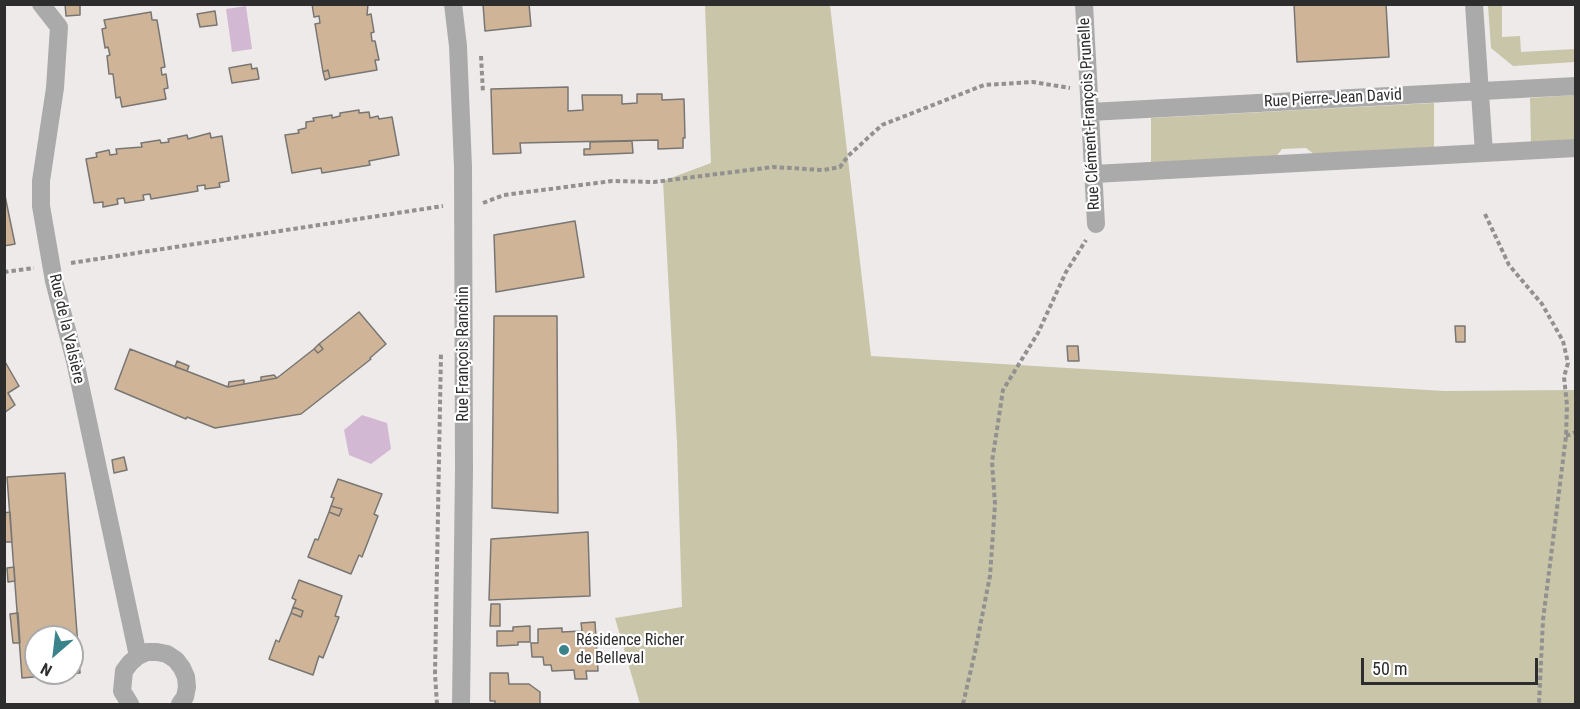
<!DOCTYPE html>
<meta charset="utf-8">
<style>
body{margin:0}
#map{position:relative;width:1580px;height:709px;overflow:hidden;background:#eeeae9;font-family:"Roboto Condensed",sans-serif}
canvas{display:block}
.frame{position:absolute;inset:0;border:6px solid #2e2d2d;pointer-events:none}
.north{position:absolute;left:24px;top:625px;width:60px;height:60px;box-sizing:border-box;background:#fff;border:2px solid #ababab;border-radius:50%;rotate:208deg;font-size:16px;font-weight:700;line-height:24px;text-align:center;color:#2e2d2d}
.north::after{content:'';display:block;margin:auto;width:21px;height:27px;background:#3b838a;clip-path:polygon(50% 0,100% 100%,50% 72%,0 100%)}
.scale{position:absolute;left:1361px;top:658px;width:177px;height:27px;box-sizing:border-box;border:3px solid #2e2d2d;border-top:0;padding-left:8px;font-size:18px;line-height:21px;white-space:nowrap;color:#2e2d2d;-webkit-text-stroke:4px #fff;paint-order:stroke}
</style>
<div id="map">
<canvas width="1580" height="709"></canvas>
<div class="frame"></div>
<div class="north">N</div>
<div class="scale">50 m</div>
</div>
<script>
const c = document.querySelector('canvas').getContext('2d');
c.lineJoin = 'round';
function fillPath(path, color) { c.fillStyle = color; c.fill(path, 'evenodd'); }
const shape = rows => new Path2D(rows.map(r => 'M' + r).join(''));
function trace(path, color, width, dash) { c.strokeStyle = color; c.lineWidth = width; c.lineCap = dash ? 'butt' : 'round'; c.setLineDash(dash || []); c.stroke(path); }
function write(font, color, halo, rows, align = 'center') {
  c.font = font + ' "Roboto Condensed",sans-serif'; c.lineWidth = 4.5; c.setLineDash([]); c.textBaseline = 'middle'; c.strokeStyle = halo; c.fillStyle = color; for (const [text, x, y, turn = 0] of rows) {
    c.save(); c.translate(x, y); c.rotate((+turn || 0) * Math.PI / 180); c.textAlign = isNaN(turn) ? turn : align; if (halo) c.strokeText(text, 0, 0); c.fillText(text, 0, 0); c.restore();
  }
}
fillPath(shape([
 [705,5,830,5,871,356,1444,391,1575,390,1575,704,640,704,615,618,682,607,677,442,663,181,711,163],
 [1488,5,1502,5,1502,37,1520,36,1521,52,1575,49,1575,62,1513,66,1491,48],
 [1575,95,1575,141,1531,143,1530,98],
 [1434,103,1434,147,1315,155,1306,148,1282,149,1275,158,1151,166,1151,118]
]), '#c8c5a8');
fillPath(shape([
 [246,6,252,49,232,52,226,9],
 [362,415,387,423,391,449,371,464,349,455,344,430]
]), '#d3b8d4');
const building = shape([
 [65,4,80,4,80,15,66,16,65,4],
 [312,4,368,4,367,15,371,14,374,32,371,33,372,41,375,41,379,60,375,60,377,70,330,78,328,70,323,72,315,24,320,23,319,16,314,17,312,4],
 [483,4,529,4,531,26,485,31,483,4],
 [1294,4,1386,4,1389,57,1297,62,1294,4],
 [215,11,217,25,200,27,197,14,215,11],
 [151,12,152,20,157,20,165,67,161,68,162,75,166,74,168,88,164,89,166,99,122,107,120,97,116,98,113,74,109,74,107,56,110,55,108,47,105,48,102,29,106,28,104,20,151,12],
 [251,64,252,69,257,68,259,79,232,83,229,68,251,64],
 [328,70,330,78,325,80,323,72,328,70],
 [568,87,568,111,583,110,582,95,622,95,622,104,637,103,637,94,662,94,662,100,684,99,685,138,683,138,683,148,658,149,658,140,520,143,521,153,493,154,491,89,568,87],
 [359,110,359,113,369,112,370,118,378,116,379,119,392,117,399,155,369,161,370,165,322,173,321,168,292,173,285,135,299,133,298,130,306,128,306,122,314,121,313,118,332,115,332,118,340,116,340,113,359,110],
 [210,133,211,138,222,136,229,181,219,183,220,187,205,189,205,185,197,186,198,191,151,199,150,194,143,195,144,200,125,203,124,198,117,199,118,204,103,207,103,202,94,203,86,159,97,157,96,153,109,150,110,155,117,154,116,149,142,147,141,143,160,140,161,143,169,142,168,139,187,135,188,139,210,133],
 [632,141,633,153,584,155,584,149,590,149,590,142,632,141],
 [4,191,15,244,4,246,4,191],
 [575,221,584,277,496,292,494,235,575,221],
 [359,312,386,344,370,358,371,359,301,414,215,428,187,417,186,419,115,389,130,349,228,387,277,378,314,349,318,353,323,349,319,344,359,312],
 [494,316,557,316,558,513,492,508,494,316],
 [1455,326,1465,326,1465,342,1456,342,1455,326],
 [319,344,323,349,318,353,314,349,319,344],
 [1067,346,1078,346,1079,361,1068,361,1067,346],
 [4,360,19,386,8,393,15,405,4,413,4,360],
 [177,361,189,366,187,371,175,367,177,361],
 [274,375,277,378,261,381,261,377,274,375],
 [244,380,244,384,228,387,229,382,244,380],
 [124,457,127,470,114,473,112,460,124,457],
 [65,473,80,673,22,678,7,477,65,473],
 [36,637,72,637,72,673,36,673,36,637],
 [338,479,382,494,374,514,378,516,362,557,359,555,351,574,308,557,315,539,318,540,329,512,339,516,342,509,331,506,334,498,331,497,338,479],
 [331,506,342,509,339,516,329,512,331,506],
 [10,512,12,542,5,542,4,513,10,512],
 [588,532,590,596,489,600,491,539,588,532],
 [14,567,15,581,8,582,7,568,14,567],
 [299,580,342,596,335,616,339,617,323,658,319,656,313,675,269,659,276,640,279,642,291,613,301,617,303,611,293,607,296,600,292,598,299,580],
 [491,604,500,604,500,626,490,626,491,604],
 [293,607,303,611,301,617,291,613,293,607],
 [18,613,20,643,13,643,10,614,18,613],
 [595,622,598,671,586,671,587,679,575,679,574,670,552,671,551,665,544,665,543,657,532,657,531,643,538,643,538,629,562,628,562,632,582,631,581,623,595,622],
 [530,626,530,642,518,642,518,645,497,646,497,631,513,631,513,627,530,626],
 [490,673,508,673,509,684,529,684,540,692,540,704,495,704,495,701,490,701,490,673]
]);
fillPath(building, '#cfb498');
trace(building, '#787673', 1.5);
trace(shape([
 [481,56,483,93],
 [483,203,504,195,612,181,654,182,773,167,823,170,840,167,848,156,882,125,984,85,1033,82,1070,88],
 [1485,214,1509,265,1542,304,1563,341,1568,363,1564,377,1567,405,1566,436,1543,620,1539,704],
 [71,263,443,206],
 [4,272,34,268],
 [1566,436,1576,432],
 [437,704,435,674,441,353],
 [963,704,975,652,990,576,995,504,992,462,1003,390,1038,333,1066,272,1086,240]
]), '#939190', 4, [4.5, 3]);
trace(shape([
 [41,4,59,27,55,88,41,181,41,206,54,281,75,361,138,656],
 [453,4,458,46,463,167,464,470,461,704],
 [1084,4,1096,224],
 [1474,4,1484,153],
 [1090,112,1576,86],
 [1094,174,1576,148],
 [130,704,122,691,124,671,130,663,138,656,147,652,157,652,167,654,176,660,182,668,186,677,187,687,185,697,180,704]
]), '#abaaaa', 18);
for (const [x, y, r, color] of [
 [564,650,6,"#3b838a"]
]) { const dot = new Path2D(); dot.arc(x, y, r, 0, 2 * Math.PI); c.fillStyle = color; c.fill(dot); trace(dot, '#fff', 2); }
write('16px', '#2e2d2d', '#fff', [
 ["Rue Pierre-Jean David",1333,99,-3],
 ["Rue Clément-François Prunelle",1090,114,-93],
 ["Rue de la Valsière",66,329,77],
 ["Rue François Ranchin",464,354,-90]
]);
write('16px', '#2e2d2d', '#fff', [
 ["Résidence Richer",576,641],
 ["de Belleval",576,659]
], 'left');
</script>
